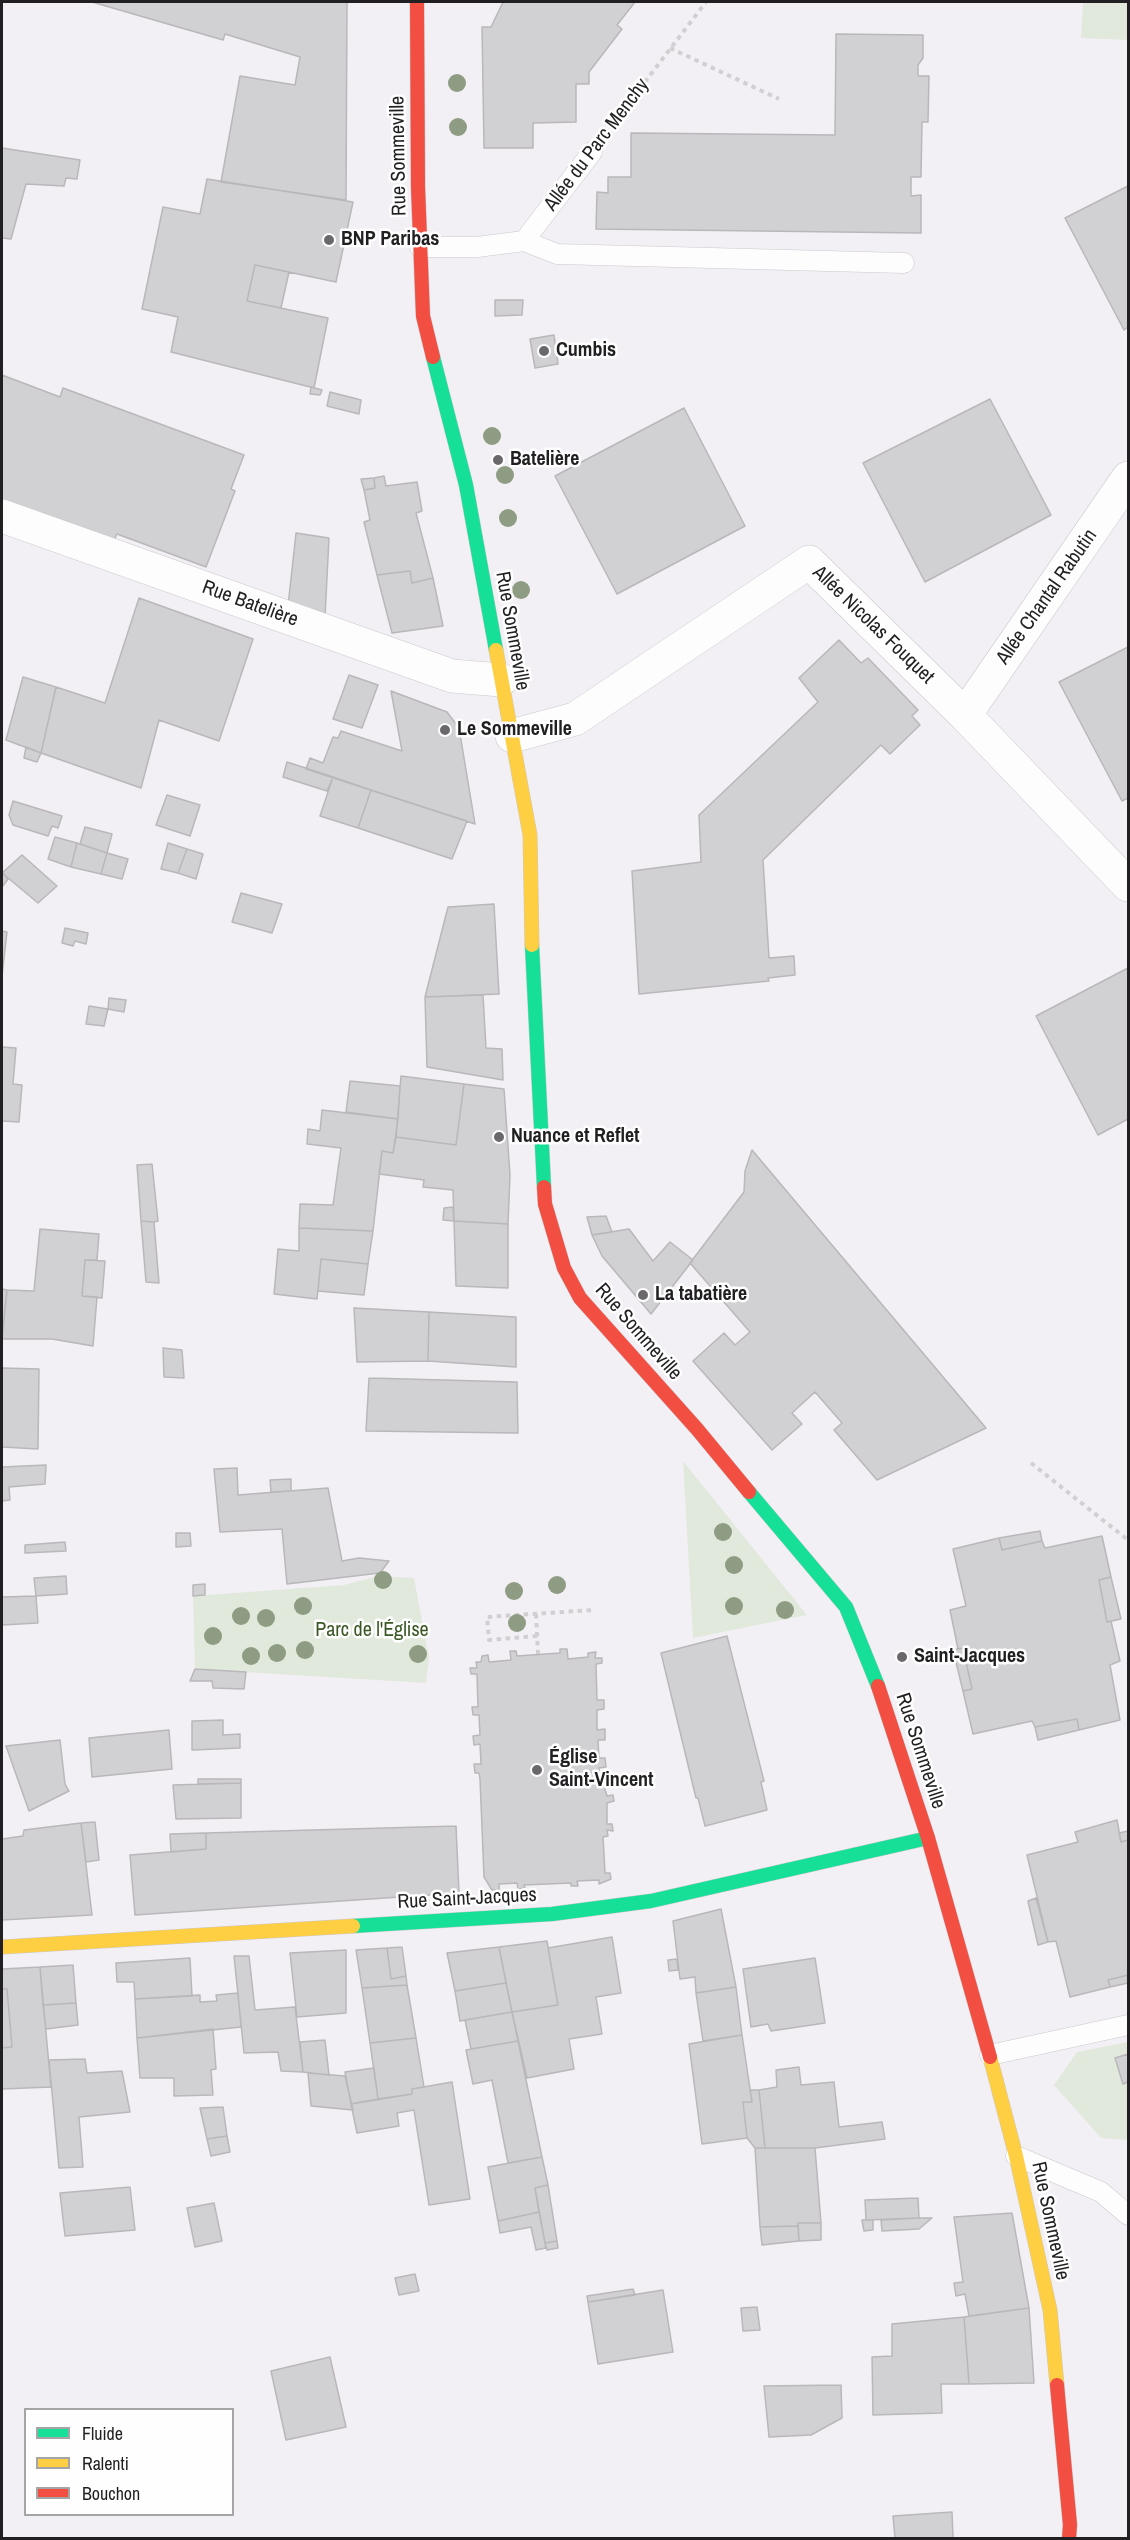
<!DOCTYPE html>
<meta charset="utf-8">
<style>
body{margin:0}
#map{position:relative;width:1130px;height:2540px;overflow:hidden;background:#f3f0f5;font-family:"Archivo Narrow",sans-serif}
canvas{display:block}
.frame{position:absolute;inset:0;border:3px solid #211f21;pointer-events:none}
.legend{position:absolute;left:24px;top:2408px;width:210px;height:108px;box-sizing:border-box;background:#fefefe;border:2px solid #a6a5a6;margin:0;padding:8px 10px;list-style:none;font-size:18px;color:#211f21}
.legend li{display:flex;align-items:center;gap:12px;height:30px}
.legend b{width:30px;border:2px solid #a6a5a6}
</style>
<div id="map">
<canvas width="1130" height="2540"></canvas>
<div class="frame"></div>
<ul class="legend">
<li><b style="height:8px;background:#16e098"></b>Fluide</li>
<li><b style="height:8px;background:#ffcf43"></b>Ralenti</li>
<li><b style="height:8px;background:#f24e42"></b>Bouchon</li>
</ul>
</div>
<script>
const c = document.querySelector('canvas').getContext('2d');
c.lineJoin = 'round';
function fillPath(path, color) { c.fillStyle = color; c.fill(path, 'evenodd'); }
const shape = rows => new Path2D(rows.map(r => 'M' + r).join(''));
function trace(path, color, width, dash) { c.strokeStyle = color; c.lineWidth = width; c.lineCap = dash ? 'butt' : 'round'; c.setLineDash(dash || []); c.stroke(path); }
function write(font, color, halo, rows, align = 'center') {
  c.font = font + ' "Archivo Narrow",sans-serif'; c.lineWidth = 5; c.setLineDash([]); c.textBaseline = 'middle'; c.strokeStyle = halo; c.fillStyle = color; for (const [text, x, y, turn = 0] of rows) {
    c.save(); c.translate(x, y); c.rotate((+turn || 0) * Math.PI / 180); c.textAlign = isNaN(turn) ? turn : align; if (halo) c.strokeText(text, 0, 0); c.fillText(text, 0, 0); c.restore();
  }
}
fillPath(shape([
 [1083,2,1128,2,1128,40,1081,38],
 [683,1461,807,1615,693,1638],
 [378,1576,414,1578,429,1657,426,1683,195,1669,193,1596,344,1585],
 [1128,2042,1128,2140,1101,2138,1054,2085,1077,2052]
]), '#e1e9dc');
const building = shape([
 [92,2,347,2,346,200,221,182,240,76,295,85,300,57,225,34,223,40,92,2],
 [503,2,635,2,617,25,622,29,589,72,589,84,576,84,576,122,533,123,533,148,484,148,482,27,491,27,503,2],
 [836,34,923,35,923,58,918,65,918,76,929,76,928,122,922,122,921,177,911,177,911,196,921,195,921,233,596,229,597,192,608,193,608,177,631,177,631,133,835,135,836,34],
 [2,148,80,160,77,179,66,178,64,186,26,184,11,239,2,238,2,148],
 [207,179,353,202,336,282,255,265,247,301,328,318,314,388,171,352,178,317,142,309,163,207,200,214,207,179],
 [1128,186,1128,327,1124,330,1065,218,1128,186],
 [255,265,289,272,281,308,247,301,255,265],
 [495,300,523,300,522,315,495,316,495,300],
 [554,335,558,364,535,368,530,339,554,335],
 [2,375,60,397,63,388,244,455,231,489,235,491,206,567,117,534,113,542,2,501,2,375],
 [311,387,322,390,320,395,310,394,311,387],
 [330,392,361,400,359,414,327,406,330,392],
 [990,399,1051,515,925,582,863,463,990,399],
 [684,408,745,526,617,594,555,476,684,408],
 [384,476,386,486,417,482,422,511,416,513,433,578,412,583,410,571,377,575,364,522,370,520,364,490,375,488,374,478,384,476],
 [374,478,375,488,364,490,361,479,374,478],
 [296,533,329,538,325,617,288,606,296,533],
 [410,571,412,583,433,578,443,626,392,633,377,575,410,571],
 [139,598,253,639,219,741,159,720,141,788,41,753,56,687,105,703,139,598],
 [839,640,861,663,868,658,918,710,912,716,920,725,890,754,881,745,763,860,769,958,794,956,795,975,768,978,769,981,639,994,632,871,701,862,699,815,818,702,799,678,839,640],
 [1128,647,1128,798,1122,801,1059,682,1128,647],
 [349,675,378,685,362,728,333,719,349,675],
 [23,677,56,687,41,753,6,740,23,677],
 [391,691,447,712,459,728,475,824,306,769,310,758,323,763,333,737,338,738,341,731,402,751,391,691],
 [26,747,41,753,37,762,24,758,26,747],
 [287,762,333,777,327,791,283,777,287,762],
 [333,777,371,790,358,828,320,816,333,777],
 [371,790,467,821,452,859,358,828,371,790],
 [167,795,200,805,190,836,156,825,167,795],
 [13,801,62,816,58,828,52,826,48,836,13,825,9,815,13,801],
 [85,827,112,834,107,853,80,844,85,827],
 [55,837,77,843,71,867,48,859,55,837],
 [77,843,107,853,101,874,71,867,77,843],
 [168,843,187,849,178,873,161,869,168,843],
 [187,849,203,854,196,879,178,873,187,849],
 [107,853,128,859,122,879,101,874,107,853],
 [22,855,57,886,38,903,2,873,22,855],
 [2,872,8,879,2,887,2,872],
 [241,893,282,904,272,933,232,922,241,893],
 [494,904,499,994,425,997,448,907,494,904],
 [65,928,88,933,86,944,75,941,73,946,62,943,65,928],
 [2,931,7,932,2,976,2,931],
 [1128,968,1128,1119,1098,1135,1036,1016,1128,968],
 [483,995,486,1048,502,1049,503,1080,427,1067,425,997,483,995],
 [109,998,126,1000,124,1012,108,1009,109,998],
 [89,1006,108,1009,104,1026,86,1024,89,1006],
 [2,1047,16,1048,13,1084,22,1085,19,1122,2,1121,2,1047],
 [401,1076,464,1084,456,1145,396,1137,401,1076],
 [350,1081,400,1086,398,1119,346,1112,350,1081],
 [464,1084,504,1089,510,1175,508,1224,454,1221,453,1190,423,1187,424,1180,379,1174,382,1151,393,1153,396,1137,456,1145,464,1084],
 [322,1110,398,1119,393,1153,382,1151,373,1231,299,1228,300,1204,333,1205,341,1148,307,1144,308,1129,320,1131,322,1110],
 [752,1150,986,1428,877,1480,834,1430,842,1423,815,1392,792,1413,802,1424,772,1450,693,1361,724,1333,735,1345,750,1332,690,1263,744,1192,745,1171,752,1150],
 [152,1164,158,1221,154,1222,141,1221,137,1165,152,1164],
 [453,1207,454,1221,443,1220,444,1208,453,1207],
 [606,1216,612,1232,592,1235,587,1217,606,1216],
 [141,1221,154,1222,159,1283,146,1282,141,1221],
 [454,1221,508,1224,508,1288,456,1286,454,1221],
 [299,1228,373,1231,368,1264,321,1259,317,1299,274,1294,278,1249,299,1251,299,1228],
 [40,1229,99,1234,97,1260,85,1260,82,1296,97,1297,93,1346,52,1339,2,1339,7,1290,34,1291,40,1229],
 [629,1229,653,1261,670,1242,693,1260,651,1314,602,1256,592,1235,629,1229],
 [321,1259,368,1264,364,1295,318,1291,321,1259],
 [85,1260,105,1261,102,1298,82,1296,85,1260],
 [2,1289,7,1290,2,1339,2,1289],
 [354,1308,429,1312,428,1361,357,1362,354,1308],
 [429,1312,516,1317,516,1367,428,1361,429,1312],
 [163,1348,182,1350,184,1378,164,1377,163,1348],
 [2,1368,39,1369,38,1449,2,1447,2,1368],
 [369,1378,517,1382,518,1433,366,1431,369,1378],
 [46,1465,45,1484,9,1487,10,1500,2,1501,2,1467,46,1465],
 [237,1468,238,1495,328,1488,342,1561,359,1558,389,1561,380,1573,287,1584,282,1529,220,1532,214,1469,237,1468],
 [291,1479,291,1491,271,1492,270,1480,291,1479],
 [1040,1531,1042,1541,1002,1550,999,1538,1040,1531],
 [176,1533,190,1533,191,1546,176,1547,176,1533],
 [1102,1536,1111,1577,1099,1580,1107,1622,1111,1621,1120,1661,1110,1665,1120,1720,1079,1730,1077,1719,1035,1727,1032,1721,973,1734,963,1691,972,1689,963,1648,958,1649,950,1610,966,1606,953,1549,999,1538,1002,1550,1042,1541,1045,1548,1102,1536],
 [65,1542,66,1551,25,1553,25,1545,65,1542],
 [66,1576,67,1594,36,1596,34,1578,66,1576],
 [1111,1577,1121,1619,1107,1622,1099,1580,1111,1577],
 [205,1584,205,1595,193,1596,193,1585,205,1584],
 [36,1596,38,1623,2,1625,2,1597,36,1596],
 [727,1636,764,1781,761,1782,767,1810,705,1826,698,1798,696,1798,661,1653,727,1636],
 [963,1648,972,1689,963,1691,953,1650,963,1648],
 [560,1649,567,1649,568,1659,588,1657,588,1653,596,1652,595,1658,602,1658,602,1663,596,1664,597,1700,604,1700,604,1709,597,1710,597,1730,605,1729,605,1740,598,1740,599,1758,605,1758,606,1767,599,1768,600,1786,604,1786,607,1796,613,1795,614,1801,607,1803,607,1824,612,1824,613,1831,607,1830,608,1836,603,1837,605,1873,610,1873,611,1879,599,1884,599,1880,577,1881,578,1886,571,1886,571,1883,524,1885,525,1888,518,1889,517,1883,499,1884,499,1890,492,1890,484,1877,480,1779,479,1773,475,1773,474,1764,481,1764,480,1744,474,1745,473,1736,480,1735,479,1715,473,1715,472,1707,478,1707,477,1674,471,1674,470,1668,477,1668,476,1662,481,1662,482,1656,488,1655,489,1662,511,1660,510,1651,516,1651,517,1656,560,1653,560,1649],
 [195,1669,246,1672,244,1689,213,1688,212,1681,190,1681,195,1669],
 [1077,1719,1079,1730,1038,1740,1035,1727,1077,1719],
 [223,1720,223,1735,240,1734,240,1748,192,1750,192,1721,223,1720],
 [169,1730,172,1769,92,1777,89,1738,169,1730],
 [60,1740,65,1784,69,1791,29,1811,6,1746,60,1740],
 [198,1779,241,1779,241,1783,198,1784,198,1779],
 [241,1783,241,1818,176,1819,173,1785,241,1783],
 [1117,1820,1121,1842,1128,1840,1128,1975,1108,1980,1110,1987,1070,1997,1056,1941,1048,1942,1027,1855,1078,1842,1075,1832,1117,1820],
 [95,1822,99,1860,86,1862,81,1823,95,1822],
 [81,1823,92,1915,2,1920,2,1839,23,1836,24,1830,81,1823],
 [456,1826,459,1893,135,1915,130,1855,206,1849,206,1833,456,1826],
 [1128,1831,1128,1840,1121,1842,1119,1833,1128,1831],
 [206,1833,206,1849,171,1852,170,1834,206,1833],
 [1036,1898,1048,1942,1038,1945,1028,1901,1036,1898],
 [721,1909,736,1987,696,1993,695,1977,680,1979,673,1921,721,1909],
 [612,1937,621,1993,596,1997,602,2034,569,2039,574,2069,527,2078,512,2012,558,2005,548,1948,612,1937],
 [547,1941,558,2005,512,2012,499,1947,547,1941],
 [402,1947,406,1976,391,1979,387,1948,402,1947],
 [499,1947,506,1983,455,1991,447,1953,499,1947],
 [387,1948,391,1979,406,1976,407,1985,362,1988,356,1950,387,1948],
 [346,1950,346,2013,297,2017,290,1953,346,1950],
 [234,1956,249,1956,255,2010,295,2007,303,2072,281,2071,278,2052,244,2053,234,1956],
 [190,1958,192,1996,135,1999,134,1982,117,1982,116,1963,190,1958],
 [815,1958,825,2023,771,2031,768,2024,751,2027,743,1969,815,1958],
 [677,1959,678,1970,669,1971,668,1960,677,1959],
 [73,1965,76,2003,43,2005,40,1967,73,1965],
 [40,1967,51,2087,2,2089,2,2048,12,2047,7,1989,2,1989,2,1969,40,1967],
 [1128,1975,1128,1983,1110,1987,1108,1980,1128,1975],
 [506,1983,512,2012,460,2021,455,1991,506,1983],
 [407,1985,416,2038,370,2043,362,1988,407,1985],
 [736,1987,742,2035,703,2041,696,1993,736,1987],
 [2,1989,7,1989,12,2047,2,2048,2,1989],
 [238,1993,241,2027,137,2038,135,1999,200,1995,200,2002,217,2001,216,1995,238,1993],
 [76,2003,78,2025,46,2029,43,2005,76,2003],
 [512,2012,518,2041,471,2049,465,2020,512,2012],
 [213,2029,216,2069,211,2070,213,2095,174,2096,174,2078,140,2078,137,2038,213,2029],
 [742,2035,752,2102,743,2102,747,2138,702,2144,689,2044,742,2035],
 [416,2038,424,2087,412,2089,412,2094,378,2099,370,2043,416,2038],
 [325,2040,329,2075,303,2072,300,2042,325,2040],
 [518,2041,542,2157,508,2163,492,2080,473,2084,466,2050,518,2041],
 [1128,2054,1128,2082,1123,2084,1115,2058,1128,2054],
 [85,2059,87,2073,122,2071,130,2112,79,2117,83,2167,59,2168,49,2060,85,2059],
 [799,2067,801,2085,834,2082,839,2127,882,2122,885,2139,815,2148,765,2148,759,2090,777,2087,776,2070,799,2067],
 [374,2068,378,2099,351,2104,345,2072,374,2068],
 [308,2073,345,2076,353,2110,311,2106,308,2073],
 [452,2082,470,2199,429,2205,414,2110,397,2113,399,2126,357,2133,351,2104,412,2094,412,2089,452,2082],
 [750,2090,759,2090,765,2148,755,2148,747,2138,743,2102,752,2102,750,2090],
 [223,2107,227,2136,207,2139,200,2108,223,2107],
 [227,2136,230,2152,211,2156,207,2139,227,2136],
 [755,2148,815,2148,821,2223,798,2223,798,2226,760,2227,755,2148],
 [542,2157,548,2185,535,2188,539,2212,498,2221,488,2167,542,2157],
 [548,2185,557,2241,545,2243,535,2188,548,2185],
 [130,2187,135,2230,65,2236,60,2193,130,2187],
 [918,2198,919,2218,866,2220,865,2200,918,2198],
 [214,2203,222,2241,195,2247,187,2208,214,2203],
 [539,2212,546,2248,536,2250,531,2227,500,2233,498,2221,539,2212],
 [1012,2213,1029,2308,969,2316,965,2294,956,2296,954,2283,963,2282,954,2217,1012,2213],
 [919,2218,932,2218,919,2229,882,2231,881,2220,919,2218],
 [862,2220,873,2220,873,2230,864,2231,862,2220],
 [798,2223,821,2223,821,2240,799,2241,798,2223],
 [798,2226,799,2241,762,2245,760,2227,798,2226],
 [557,2241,558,2248,547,2250,545,2243,557,2241],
 [415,2274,419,2291,399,2295,395,2278,415,2274],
 [633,2289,635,2295,588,2302,587,2296,633,2289],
 [663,2290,673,2352,598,2364,588,2302,663,2290],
 [757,2307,760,2330,743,2331,741,2308,757,2307],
 [1029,2308,1034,2383,969,2384,964,2317,1029,2308],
 [964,2317,969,2384,941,2384,942,2413,873,2415,872,2357,892,2356,892,2324,964,2317],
 [330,2357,346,2427,286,2440,271,2371,330,2357],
 [841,2385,842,2418,811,2435,769,2437,764,2386,841,2385],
 [952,2512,953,2538,895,2538,893,2516,952,2512]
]);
fillPath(building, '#d1d0d3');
trace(building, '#bab7bb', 1.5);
const lane = shape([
 [524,241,592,152],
 [420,247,477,247,524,241,557,254,904,263],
 [990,2055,1128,2025],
 [1016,2156,1101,2192,1128,2215]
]);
const street = shape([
 [2,516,452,676,501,680],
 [965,715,1128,478],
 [512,736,575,719,809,562,965,715,1128,885]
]);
const fast = shape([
 [433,357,466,485,496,650],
 [532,945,544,1187],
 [749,1492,846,1607,878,1686],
 [353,1926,552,1914,651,1901,928,1838]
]);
const slow = shape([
 [496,650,530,835,532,945],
 [2,1947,353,1926],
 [990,2057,1016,2156,1050,2310,1057,2385]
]);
const jam = shape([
 [417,2,418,187,423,316,433,357],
 [544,1187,545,1204,564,1268,580,1298,697,1429,749,1492],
 [878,1686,928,1838,990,2057],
 [1057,2385,1070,2525,1069,2538]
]);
trace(lane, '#cac8cb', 21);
trace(street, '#cac8cb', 34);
trace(fast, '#cac8cb', 15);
trace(slow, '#cac8cb', 15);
trace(jam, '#cac8cb', 15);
trace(shape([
 [670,48,779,99],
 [612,125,706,2],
 [1031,1463,1128,1540],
 [536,1614,538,1654],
 [537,1636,489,1640,487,1617,593,1610]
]), '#d1cfd1', 4, [4.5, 4.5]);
trace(lane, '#fdfdfe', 20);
trace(street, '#fdfdfe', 33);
trace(fast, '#16e098', 14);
trace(slow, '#ffcf43', 14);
trace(jam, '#f24e42', 14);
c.fillStyle = '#8d9c82';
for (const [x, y] of [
 [457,83],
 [458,127],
 [492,436],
 [505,475],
 [508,518],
 [521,590],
 [723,1532],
 [734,1565],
 [383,1580],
 [557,1585],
 [514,1591],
 [303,1606],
 [734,1606],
 [785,1610],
 [241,1616],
 [266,1618],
 [517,1623],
 [213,1636],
 [305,1650],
 [277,1653],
 [418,1654],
 [251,1656]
]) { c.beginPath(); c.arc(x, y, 9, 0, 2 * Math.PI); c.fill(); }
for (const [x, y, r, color] of [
 [329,240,6,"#6a686b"],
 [544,351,6,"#6a686b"],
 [498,460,6,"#6a686b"],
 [445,730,6,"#6a686b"],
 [499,1137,6,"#6a686b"],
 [643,1295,6,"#6a686b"],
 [902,1657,6,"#6a686b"],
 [537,1770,6,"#6a686b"]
]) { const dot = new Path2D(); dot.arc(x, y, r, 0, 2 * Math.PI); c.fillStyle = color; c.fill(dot); trace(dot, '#fefefe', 2); }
write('20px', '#211f21', '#fefefe', [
 ["Allée du Parc Menchy",597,145,-53],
 ["Rue Sommeville",399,156,-91],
 ["Allée Chantal Rabutin",1047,597,-55],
 ["Rue Batelière",250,604,20],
 ["Allée Nicolas Fouquet",873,625,44],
 ["Rue Sommeville",512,631,80],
 ["Rue Sommeville",638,1332,49],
 ["Rue Sommeville",920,1751,72],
 ["Rue Saint-Jacques",467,1899,-3],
 ["Rue Sommeville",1050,2221,78]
]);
write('bold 20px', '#211f21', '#fefefe', [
 ["BNP Paribas",341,240],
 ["Cumbis",556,351],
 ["Batelière",510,460],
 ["Le Sommeville",457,730],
 ["Nuance et Reflet",511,1137],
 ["La tabatière",655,1295],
 ["Saint-Jacques",914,1657],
 ["Église",549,1758],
 ["Saint-Vincent",549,1781]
], 'left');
write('20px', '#3a5723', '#fefefe', [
 ["Parc de l'Église",372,1631]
]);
</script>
